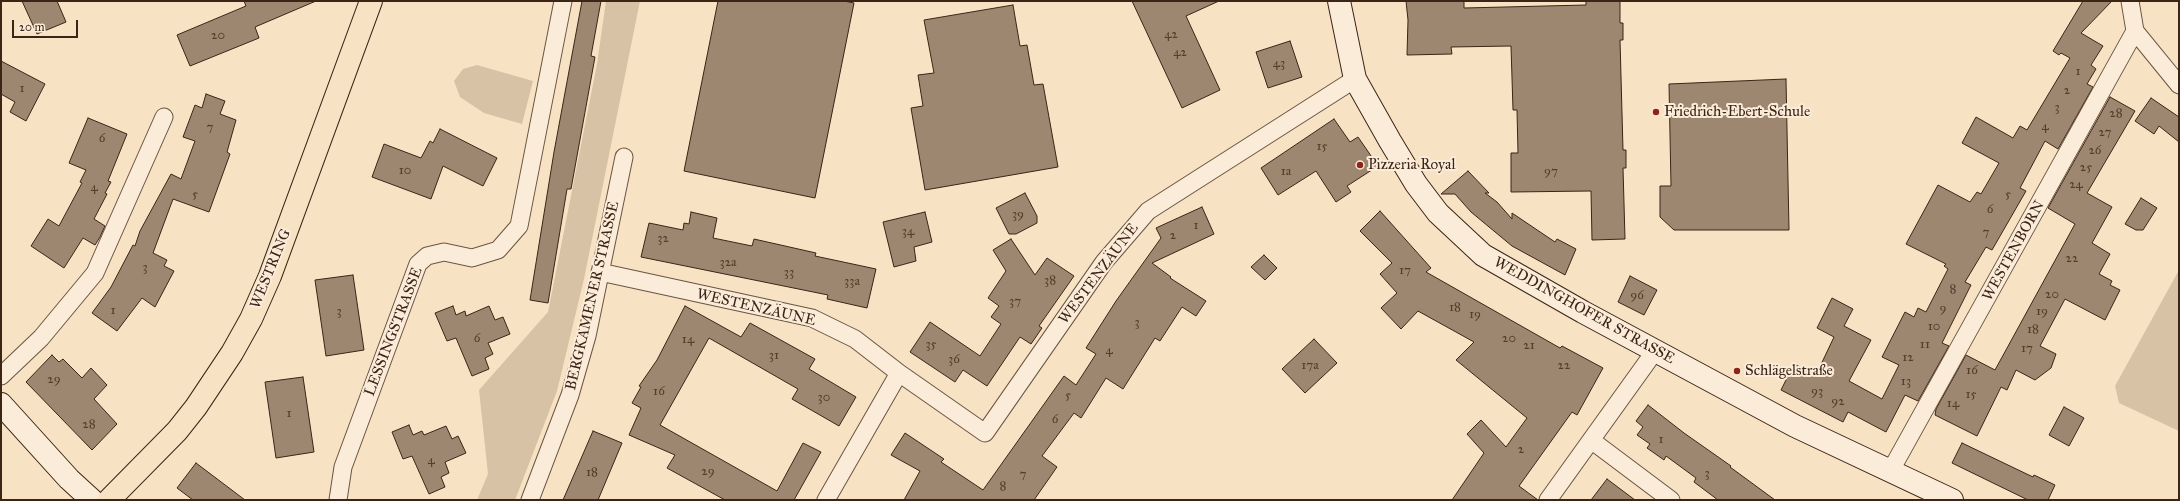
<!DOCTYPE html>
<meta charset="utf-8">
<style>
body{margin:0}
#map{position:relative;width:2180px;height:501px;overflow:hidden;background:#f7e2c4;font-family:"IM FELL Great Primer",serif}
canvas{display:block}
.frame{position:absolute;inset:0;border:2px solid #3c2416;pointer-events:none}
.scale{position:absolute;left:12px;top:20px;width:66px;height:18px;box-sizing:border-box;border:2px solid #3c2416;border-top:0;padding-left:5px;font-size:12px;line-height:14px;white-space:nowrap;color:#3c2416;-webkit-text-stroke:3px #faecd9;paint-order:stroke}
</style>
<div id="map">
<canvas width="2180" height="501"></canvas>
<div class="frame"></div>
<div class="scale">20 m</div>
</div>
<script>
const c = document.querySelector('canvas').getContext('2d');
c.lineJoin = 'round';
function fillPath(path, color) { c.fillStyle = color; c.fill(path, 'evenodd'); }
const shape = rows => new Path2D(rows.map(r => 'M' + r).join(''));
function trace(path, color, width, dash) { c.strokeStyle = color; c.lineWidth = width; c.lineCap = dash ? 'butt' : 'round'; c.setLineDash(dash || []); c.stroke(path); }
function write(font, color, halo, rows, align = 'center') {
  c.font = font + ' "IM FELL Great Primer",serif'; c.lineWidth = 4; c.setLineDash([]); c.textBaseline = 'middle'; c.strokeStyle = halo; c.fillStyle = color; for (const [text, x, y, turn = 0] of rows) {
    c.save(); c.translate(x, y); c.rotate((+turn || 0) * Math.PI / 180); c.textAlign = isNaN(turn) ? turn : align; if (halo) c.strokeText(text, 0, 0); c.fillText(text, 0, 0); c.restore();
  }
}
fillPath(shape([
 [606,1,640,1,584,279,557,391,515,500,477,500,488,474,479,390,548,312,597,64],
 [477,65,533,81,522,124,484,113,460,97,454,81,463,69],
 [2179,270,2179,431,2119,403,2115,386]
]), '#d7c2a6');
const building = shape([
 [22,1,57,1,66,22,37,34,22,1],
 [244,1,316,1,255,27,259,38,190,66,177,35,246,6,244,1],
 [582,1,601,1,591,56,595,57,571,189,567,189,548,303,530,300,554,152,582,1],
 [718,1,844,1,854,3,815,198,684,171,718,1],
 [1132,1,1219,1,1186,16,1220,90,1182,108,1132,1],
 [1406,1,1464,1,1464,8,1586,5,1586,1,1620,1,1620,23,1623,23,1623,40,1620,40,1623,150,1626,150,1626,168,1623,168,1625,239,1592,240,1591,191,1511,192,1511,153,1518,153,1517,110,1513,110,1511,46,1451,47,1452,54,1407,55,1408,20,1406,1],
 [2083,1,2112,1,2081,33,2103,46,2091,65,2096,69,2087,84,2093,87,2058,149,2045,141,2020,188,2026,191,1992,250,1986,247,1965,282,1971,285,1942,343,1949,346,1918,401,1905,395,1886,432,1848,412,1843,422,1781,390,1794,364,1816,375,1834,337,1817,328,1832,298,1853,309,1844,326,1871,340,1849,381,1882,399,1899,365,1882,357,1905,312,1914,317,1918,308,1926,312,1948,269,1944,266,1946,264,1906,244,1938,185,1970,202,1977,192,1981,194,1999,163,1962,143,1976,117,2013,138,2020,126,2027,130,2070,58,2061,53,2059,55,2053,51,2083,1],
 [1013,5,1020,46,1027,45,1034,85,1043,84,1058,167,925,190,911,108,923,106,918,75,934,73,924,20,1013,5],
 [1290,41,1302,77,1268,88,1256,52,1290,41],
 [1,61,45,84,26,121,10,112,15,102,1,94,1,61],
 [1786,79,1789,230,1674,230,1660,217,1660,186,1671,186,1669,84,1786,79],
 [206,94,225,101,220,114,236,120,227,152,230,154,209,212,173,199,153,253,167,260,164,266,174,271,155,307,142,298,117,331,92,313,111,287,133,245,135,246,140,231,171,174,181,179,195,141,183,137,195,105,202,108,206,94],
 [2110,97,2135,111,2087,193,2112,207,2092,243,2110,254,2099,274,2112,281,2110,285,2120,290,2105,320,2065,299,2040,346,2056,354,2051,368,2035,380,2016,370,2007,390,2001,387,1977,436,1935,415,1936,409,1966,355,1995,370,2075,224,2048,208,2110,97],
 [2151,98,2179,117,2179,142,2159,126,2154,134,2135,121,2151,98],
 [88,118,127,134,108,181,111,182,105,193,107,194,94,219,105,226,100,237,95,245,83,238,64,268,31,246,48,219,59,226,82,183,80,182,86,170,69,163,88,118],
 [1334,119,1350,142,1358,137,1378,166,1347,186,1351,192,1336,202,1316,171,1278,195,1261,168,1334,119],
 [440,129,497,158,483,186,443,166,431,199,372,177,384,144,421,158,430,141,433,143,440,129],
 [1468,171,1489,193,1485,193,1497,202,1512,219,1512,213,1555,242,1557,239,1576,249,1565,275,1512,246,1471,212,1455,194,1441,194,1468,171],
 [1025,193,1037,216,1037,223,1016,234,1009,234,996,208,1025,193],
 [2141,198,2157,208,2143,230,2136,230,2125,224,2141,198],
 [1202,207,1214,234,1152,263,1171,277,1170,278,1206,301,1196,316,1182,307,1160,341,1155,338,1123,389,1106,378,1081,418,1074,413,1042,456,1057,467,1034,500,904,500,920,471,891,455,905,433,944,459,941,462,983,490,1064,376,1076,385,1096,354,1086,348,1116,301,1161,238,1156,228,1202,207],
 [1380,211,1431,268,1426,272,1560,348,1562,346,1603,368,1577,415,1572,412,1519,486,1538,500,1452,500,1484,453,1467,434,1481,420,1506,447,1527,418,1456,360,1474,342,1418,311,1401,329,1381,308,1397,293,1380,274,1392,263,1360,231,1380,211],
 [691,212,717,218,713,238,752,246,754,239,816,253,815,256,876,269,867,308,827,299,828,295,641,257,649,223,683,230,684,223,689,224,691,212],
 [925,212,932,242,914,247,916,261,894,267,883,222,925,212],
 [1011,239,1035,275,1047,258,1074,276,1039,326,1042,328,1031,344,1020,337,987,386,963,370,955,382,910,352,930,322,980,356,1001,324,991,317,999,306,988,298,1006,271,993,250,1011,239],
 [1264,255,1277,268,1265,280,1251,267,1264,255],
 [353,275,364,350,326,356,315,280,353,275],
 [1630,276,1657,290,1644,315,1618,302,1630,276],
 [453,306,456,315,465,311,466,316,489,306,495,320,503,317,510,334,488,343,493,354,485,358,489,369,472,376,456,338,447,341,435,313,453,306],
 [685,306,741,337,750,323,815,359,809,369,856,397,839,426,792,399,798,389,709,338,660,425,777,491,803,443,821,452,794,500,725,500,667,468,675,455,629,435,641,408,632,403,641,387,639,386,657,360,685,306],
 [1314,339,1337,363,1305,393,1282,369,1314,339],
 [52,355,59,362,63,359,82,378,91,368,107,385,94,399,117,424,92,450,26,382,52,355],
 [303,377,314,452,276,458,265,382,303,377],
 [1648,405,1684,433,1731,466,1730,467,1775,500,1718,500,1694,482,1696,478,1666,456,1664,460,1647,448,1650,444,1637,435,1643,427,1636,421,1648,405],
 [2064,407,2084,418,2069,446,2049,435,2064,407],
 [409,425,413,435,422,431,424,435,446,426,452,439,458,436,466,453,445,462,449,473,441,477,445,487,429,494,412,456,403,459,392,432,409,425],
 [593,431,622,443,598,500,563,500,593,431],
 [1962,443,2033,477,2034,475,2055,485,2048,500,2028,500,1952,463,1962,443],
 [196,463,245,500,193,500,177,488,196,463],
 [1607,479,1635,500,1591,500,1607,479]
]);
fillPath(building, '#9d8770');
trace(building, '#3c2416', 1);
const street = shape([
 [2130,1,2135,31,2179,85],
 [600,272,812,318,855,339,899,373,985,433,1104,262,1148,211,1355,79],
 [1,376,41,338,95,273,164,117],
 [1591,440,1671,500],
 [1891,470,2135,31],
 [338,500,343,467,418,264,427,256,444,252,472,258,498,250,519,226,563,1],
 [530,500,570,395,587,336,624,157],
 [826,500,899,373],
 [1548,500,1655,351]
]);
const secondary = shape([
 [1339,1,1355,79,1390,141,1416,184,1438,213,1483,255,1583,312,1795,426,1952,500],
 [1,404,69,479,92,500]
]);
const primary = shape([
 [109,500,177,431,196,407,232,353,251,319,270,276,371,1]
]);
trace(street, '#6b5442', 19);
trace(secondary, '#3c2416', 24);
trace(primary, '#3c2416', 24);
trace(street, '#faecd9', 17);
trace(secondary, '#faecd9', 22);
trace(primary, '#f7e2c4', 22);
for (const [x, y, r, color] of [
 [1656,112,4,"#8f2418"],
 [1360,165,4,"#8f2418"],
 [1737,371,4,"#8f2418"]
]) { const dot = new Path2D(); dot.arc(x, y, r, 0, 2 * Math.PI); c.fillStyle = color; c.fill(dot); trace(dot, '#faecd9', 1.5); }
write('13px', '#543d2c', null, [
 ["42",1171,35],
 ["20",218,36],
 ["42",1180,53],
 ["43",1279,64],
 ["1",2078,72],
 ["1",22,89],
 ["2",2067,91],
 ["3",2057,108],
 ["28",2116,114],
 ["4",2045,127],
 ["7",210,128],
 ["27",2105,133],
 ["6",102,139],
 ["15",1322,147],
 ["26",2095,151],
 ["25",2086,168],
 ["10",405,171],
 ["1a",1286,172],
 ["97",1551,172],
 ["24",2076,185],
 ["4",94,188],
 ["5",195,195],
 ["5",2008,195],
 ["6",1990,210],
 ["39",1018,215],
 ["1",1196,226],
 ["34",908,232],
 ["7",1986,233],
 ["2",1173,236],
 ["32",663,239],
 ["22",2072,259],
 ["32a",728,263],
 ["3",145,268],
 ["17",1405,271],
 ["33",789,273],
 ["38",1050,281],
 ["33a",852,282],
 ["8",1953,290],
 ["20",2052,295],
 ["96",1637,296],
 ["37",1015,302],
 ["18",1455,308],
 ["9",1943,309],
 ["1",113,311],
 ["3",339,312],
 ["19",2042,312],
 ["19",1475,315],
 ["3",1137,323],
 ["10",1934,327],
 ["18",2033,330],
 ["6",477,339],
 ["20",1509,339],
 ["14",688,340],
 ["35",931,345],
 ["11",1925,345],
 ["21",1529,346],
 ["17",2027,349],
 ["4",1109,351],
 ["31",774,356],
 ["12",1908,358],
 ["36",954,360],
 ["17a",1310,366],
 ["22",1564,366],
 ["16",1972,371],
 ["29",54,380],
 ["13",1906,382],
 ["16",659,392],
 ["93",1817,392],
 ["15",1971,395],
 ["5",1068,396],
 ["30",824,398],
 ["92",1838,402],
 ["14",1953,404],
 ["1",289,414],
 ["6",1055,420],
 ["28",89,425],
 ["1",1661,440],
 ["2",1521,450],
 ["4",431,461],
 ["29",708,472],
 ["18",592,473],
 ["3",1707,474],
 ["7",1023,475],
 ["8",1003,487]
]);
write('15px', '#3c2416', '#faecd9', [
 ["Friedrich-Ebert-Schule",1664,112],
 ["Pizzeria Royal",1368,165],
 ["Schlägelstraße",1745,371]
], 'left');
write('15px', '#3c2416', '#faecd9', [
 ["WESTENBORN",2014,251,-61],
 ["WESTRING",271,269,-68],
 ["WESTENZÄUNE",1099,274,-53],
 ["BERGKAMENER STRASSE",593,296,-77],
 ["WESTENZÄUNE",756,308,13],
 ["WEDDINGHOFER STRASSE",1584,311,29],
 ["LESSINGSTRASSE",394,332,-69]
]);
</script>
